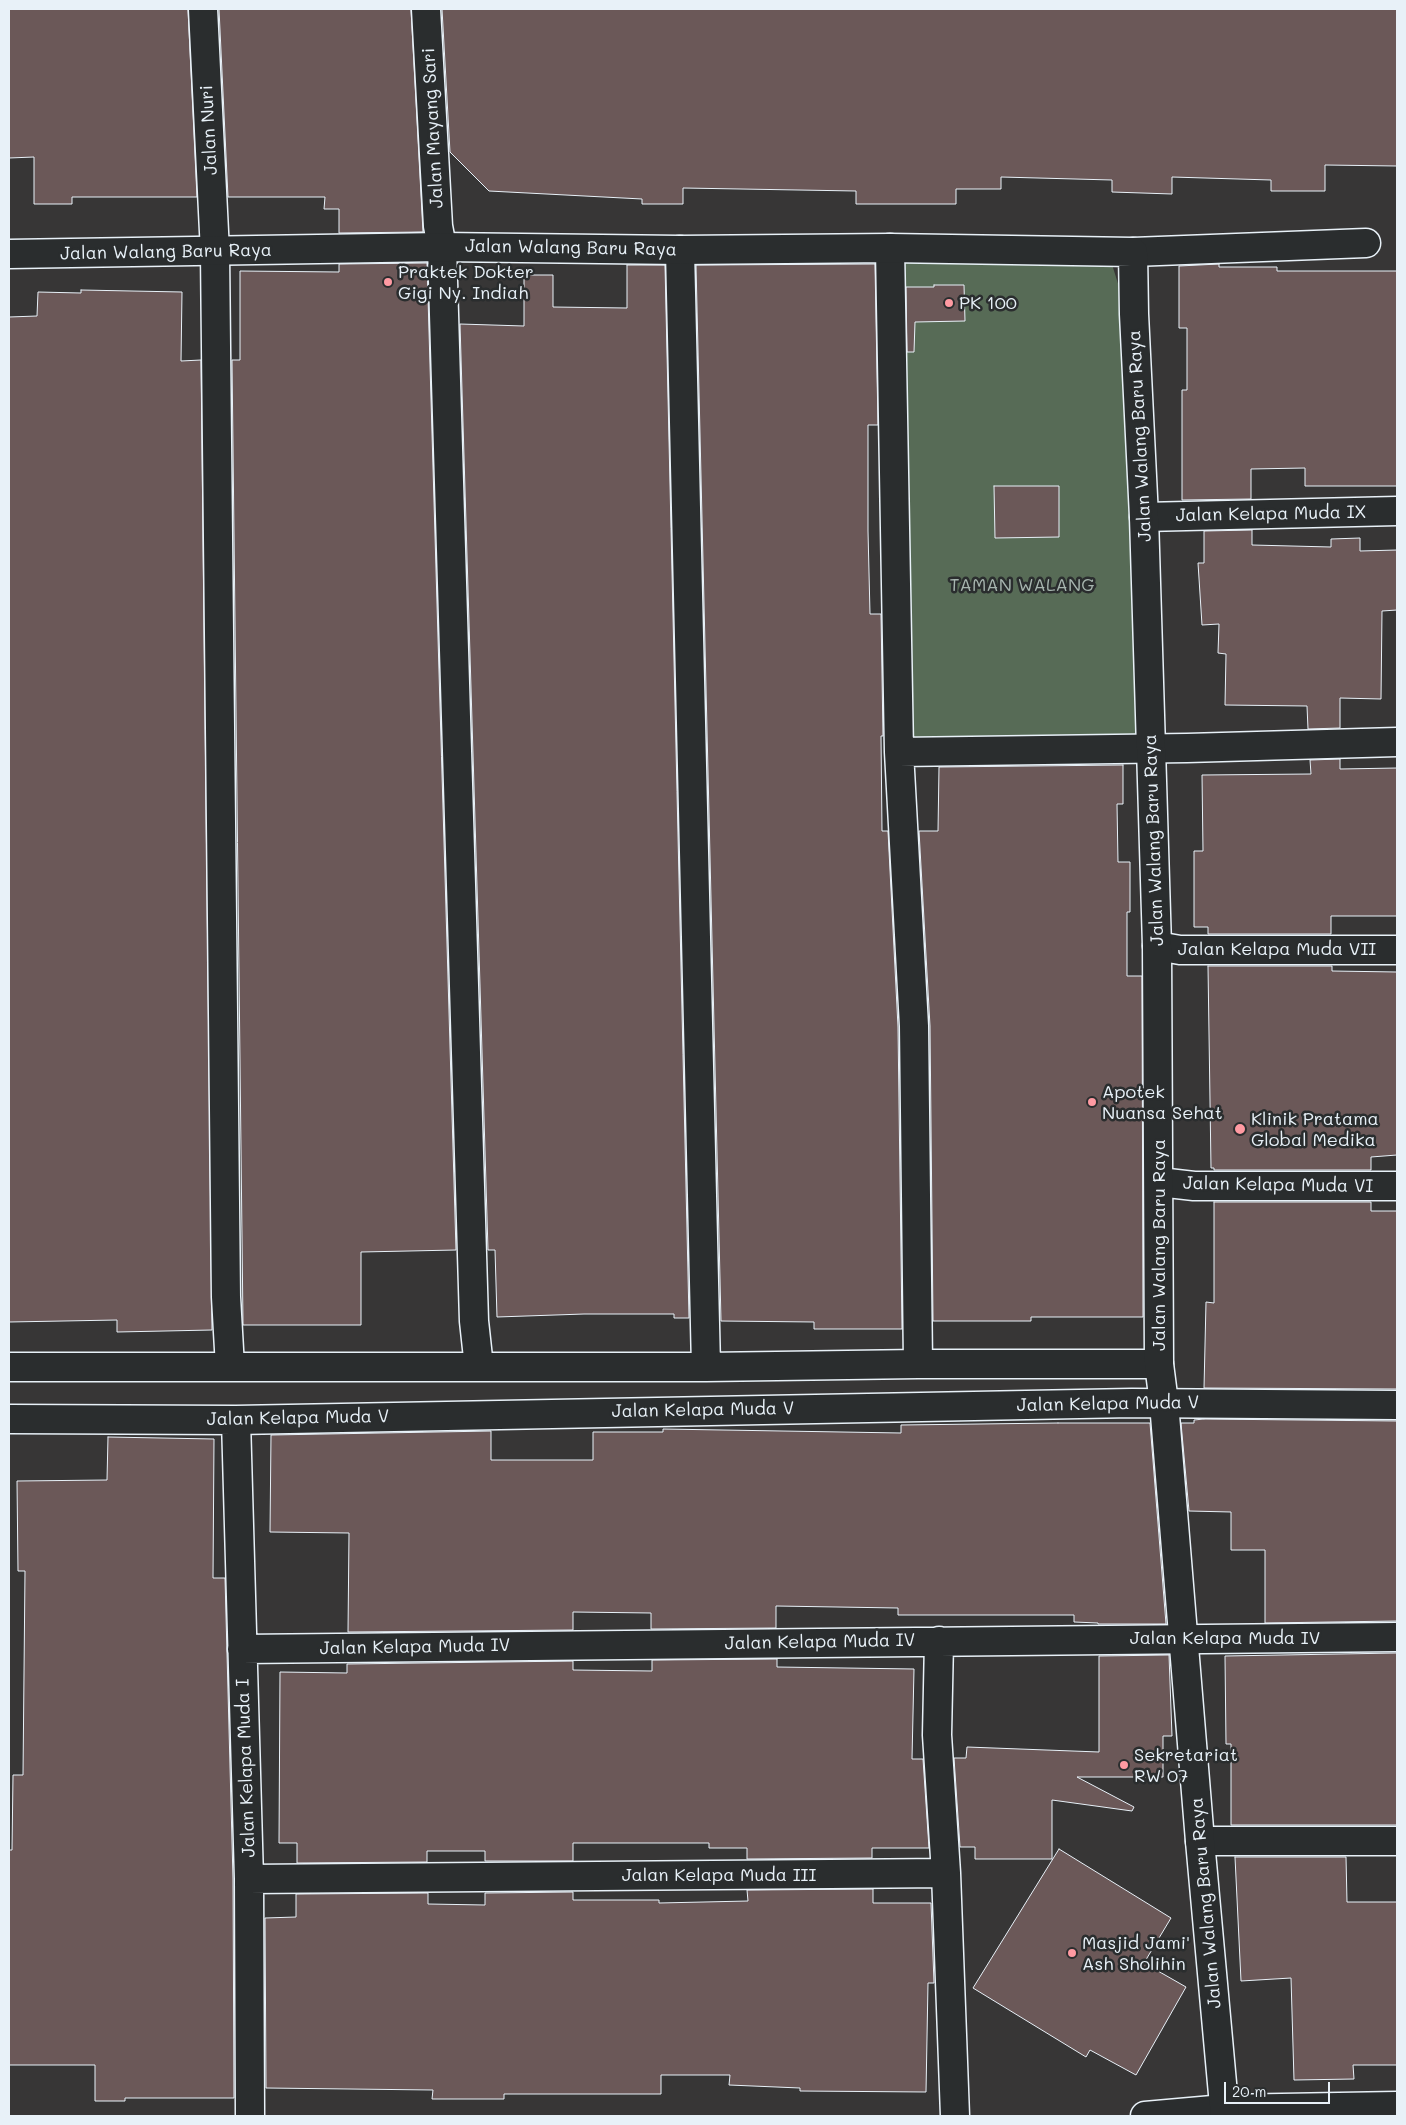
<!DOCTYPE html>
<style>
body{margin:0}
#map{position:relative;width:1406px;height:2125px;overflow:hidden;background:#373636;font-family:Mali,sans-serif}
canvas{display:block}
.frame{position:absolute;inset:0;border:10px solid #e8f1f8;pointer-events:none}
.scale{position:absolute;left:1224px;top:2082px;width:106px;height:22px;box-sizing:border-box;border:2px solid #e8f1f8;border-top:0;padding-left:6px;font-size:15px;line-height:18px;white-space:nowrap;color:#e8f1f8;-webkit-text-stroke:4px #2a2d2e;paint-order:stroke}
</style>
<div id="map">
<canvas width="1406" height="2125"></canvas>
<div class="frame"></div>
<div class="scale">20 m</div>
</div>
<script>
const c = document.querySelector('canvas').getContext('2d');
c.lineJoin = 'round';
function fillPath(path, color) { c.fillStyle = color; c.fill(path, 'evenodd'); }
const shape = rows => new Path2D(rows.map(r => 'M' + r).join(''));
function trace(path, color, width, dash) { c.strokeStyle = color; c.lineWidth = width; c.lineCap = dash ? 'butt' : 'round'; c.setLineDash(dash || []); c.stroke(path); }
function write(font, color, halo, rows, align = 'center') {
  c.font = font + ' Mali,sans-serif'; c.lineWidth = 5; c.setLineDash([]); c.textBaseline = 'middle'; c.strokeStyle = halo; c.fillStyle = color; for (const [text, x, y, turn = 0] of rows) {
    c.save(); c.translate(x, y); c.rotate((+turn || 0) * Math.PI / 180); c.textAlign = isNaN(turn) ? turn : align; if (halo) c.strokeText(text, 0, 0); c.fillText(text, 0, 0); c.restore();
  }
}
fillPath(shape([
 [894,255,1109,255,1127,312,1144,743,911,748]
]), '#576b56');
const building = shape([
 [9,9,188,9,197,197,72,197,72,204,34,204,34,157,9,158,9,9],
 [219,9,411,9,423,232,339,233,339,209,324,209,325,197,228,197,219,9],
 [442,9,1397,9,1397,166,1325,165,1325,191,1271,191,1271,180,1172,177,1172,194,1112,192,1112,180,1001,177,1001,189,956,189,956,204,856,204,856,191,683,188,683,204,642,204,642,199,489,191,450,152,442,9],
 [427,263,456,1250,361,1252,361,1325,243,1325,232,360,240,360,240,271,339,272,339,264,427,263],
 [875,264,878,425,868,425,868,531,870,614,881,614,883,736,881,736,882,831,888,831,898,1027,902,1329,814,1329,814,1322,721,1321,696,265,875,264],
 [1219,264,1219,267,1277,267,1277,271,1397,271,1397,486,1305,486,1305,468,1251,469,1251,499,1182,500,1182,390,1187,390,1187,328,1179,328,1179,266,1219,264],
 [627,265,665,265,689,1318,674,1318,674,1314,584,1314,497,1317,495,1250,488,1250,460,324,524,326,524,275,553,275,553,307,627,308,627,265],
 [934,285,964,285,965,321,915,322,914,352,907,352,906,287,934,287,934,285],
 [81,290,182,292,181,361,201,360,212,1330,117,1332,117,1320,9,1322,9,317,37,316,38,292,81,293,81,290],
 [994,486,1059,486,1059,537,995,538,994,486],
 [1252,530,1252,545,1331,547,1331,539,1360,538,1360,551,1397,550,1397,610,1382,611,1381,699,1340,698,1340,728,1308,729,1307,706,1225,705,1226,654,1218,653,1219,624,1202,625,1198,563,1204,563,1204,531,1252,530],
 [1340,759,1340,769,1397,768,1397,916,1331,916,1331,934,1208,934,1208,927,1194,927,1194,851,1203,851,1202,775,1311,774,1310,760,1340,759],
 [1123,765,1123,804,1117,804,1118,862,1130,862,1130,912,1127,912,1127,976,1142,976,1143,1317,1031,1317,1031,1321,933,1321,930,1026,919,831,938,831,939,767,1123,765],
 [1208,966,1332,966,1332,971,1397,972,1397,1155,1371,1157,1371,1170,1214,1170,1214,1168,1211,1168,1208,966],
 [1214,1202,1371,1202,1371,1211,1397,1211,1397,1389,1204,1388,1206,1302,1214,1303,1214,1202],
 [1204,1419,1397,1421,1397,1621,1265,1623,1265,1550,1231,1550,1231,1512,1189,1511,1181,1423,1194,1423,1194,1420,1204,1419],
 [1058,1423,1150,1423,1166,1624,1098,1624,1098,1623,1074,1622,1074,1615,898,1615,898,1608,776,1606,776,1628,651,1629,651,1613,573,1612,573,1630,348,1632,349,1533,270,1532,271,1435,491,1431,491,1460,593,1460,593,1432,663,1432,663,1429,901,1433,901,1425,1058,1423],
 [108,1437,214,1439,213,1578,225,1578,233,1879,234,2098,125,2098,125,2101,95,2101,95,2065,9,2065,9,1850,12,1850,13,1775,23,1775,25,1571,18,1571,17,1481,107,1480,108,1437],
 [1397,1653,1397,1825,1231,1825,1231,1744,1226,1744,1225,1656,1397,1653],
 [1169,1655,1172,1736,1163,1736,1163,1777,1077,1777,1134,1807,1132,1811,1052,1800,1052,1859,975,1859,975,1847,960,1847,954,1758,966,1758,967,1747,1099,1752,1099,1656,1169,1655],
 [777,1659,777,1667,914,1669,912,1759,923,1759,929,1848,872,1848,872,1858,747,1859,747,1848,709,1848,709,1843,573,1843,573,1861,485,1861,485,1851,427,1851,427,1862,297,1863,297,1843,279,1843,280,1672,347,1673,347,1664,573,1661,573,1670,652,1671,652,1660,777,1659],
 [1059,1849,1171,1918,1144,1963,1186,1987,1136,2075,1090,2050,1086,2057,973,1988,1059,1849],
 [1235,1857,1346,1857,1347,1902,1397,1902,1397,2065,1353,2065,1354,2079,1294,2080,1291,1978,1241,1981,1235,1857],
 [873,1889,873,1903,931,1903,934,1983,928,1983,926,2092,800,2091,800,2088,729,2085,730,2075,661,2075,661,2094,504,2094,504,2099,432,2099,433,2090,266,2088,265,1918,296,1917,296,1894,428,1893,428,1904,485,1905,485,1893,573,1892,573,1900,659,1900,659,1903,748,1901,747,1890,873,1889]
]);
fillPath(building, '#6b5858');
trace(building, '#e8f1f8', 1);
const minor = shape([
 [203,9,215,252,226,1297,230,1367],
 [426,9,438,226,442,247,474,1321,479,1367],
 [890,248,899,752,914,1026,918,1364],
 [680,250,706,1367],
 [1133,252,1366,243],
 [1144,517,1397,511],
 [899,752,1187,748,1397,742],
 [1157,946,1180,950,1397,950],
 [1159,1182,1194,1186,1397,1186],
 [9,1367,706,1367,918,1364,1159,1364],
 [9,1419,236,1420,1132,1403,1397,1405],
 [236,1420,249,1879,250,2116],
 [939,1641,937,1735,946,1873],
 [242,1649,1397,1637],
 [1200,1841,1397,1841],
 [249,1879,946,1873,955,2116],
 [1145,2116,1224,2109,1397,2106]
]);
const tertiary = shape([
 [9,254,442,247,680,250,890,248,1133,252,1134,314,1144,517,1157,946,1159,1364,1164,1403,1200,1841,1225,2116]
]);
trace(minor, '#e8f1f8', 31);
trace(tertiary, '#e8f1f8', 31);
trace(minor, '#2a2d2e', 28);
trace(tertiary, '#2a2d2e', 28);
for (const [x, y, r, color] of [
 [388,282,5,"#ff9aa2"],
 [949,303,5,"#ff9aa2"],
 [1092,1102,5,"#ff9aa2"],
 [1240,1129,6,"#ff9aa2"],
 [1124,1765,5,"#ff9aa2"],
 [1072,1953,5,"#ff9aa2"]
]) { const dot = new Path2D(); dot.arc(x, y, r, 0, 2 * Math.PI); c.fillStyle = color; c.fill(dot); trace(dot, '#2a2d2e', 2); }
write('18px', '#e8f1f8', '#2a2d2e', [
 ["Jalan Mayang Sari",433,128,-93],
 ["Jalan Nuri",209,130,-93],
 ["Jalan Walang Baru Raya",571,248,1],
 ["Jalan Walang Baru Raya",166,252,-1],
 ["Jalan Walang Baru Raya",1140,436,-93],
 ["Jalan Kelapa Muda IX",1271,514,-1],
 ["Jalan Walang Baru Raya",1154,840,-92],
 ["Jalan Kelapa Muda VII",1277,949],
 ["Jalan Kelapa Muda VI",1278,1185,1],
 ["Jalan Walang Baru Raya",1159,1245,-90],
 ["Jalan Kelapa Muda V",1108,1404,-1],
 ["Jalan Kelapa Muda V",703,1410,-1],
 ["Jalan Kelapa Muda V",298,1418,-1],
 ["Jalan Kelapa Muda IV",1225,1638],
 ["Jalan Kelapa Muda IV",820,1642,-1],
 ["Jalan Kelapa Muda IV",415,1647,-1],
 ["Jalan Kelapa Muda I",246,1768,-92],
 ["Jalan Kelapa Muda III",719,1875],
 ["Jalan Walang Baru Raya",1206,1903,-95]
]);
write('18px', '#e8f1f8', '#2a2d2e', [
 ["Praktek Dokter",398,272],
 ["Gigi Ny. Indiah",398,293],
 ["PK 100",959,303],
 ["Apotek",1102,1092],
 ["Nuansa Sehat",1102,1113],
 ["Klinik Pratama",1251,1119],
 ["Global Medika",1251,1140],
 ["Sekretariat",1134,1755],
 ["RW 07",1134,1776],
 ["Masjid Jami'",1082,1943],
 ["Ash Sholihin",1082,1964]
], 'left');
write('18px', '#a7b5af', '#2a2d2e', [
 ["TAMAN WALANG",1022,585]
]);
</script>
